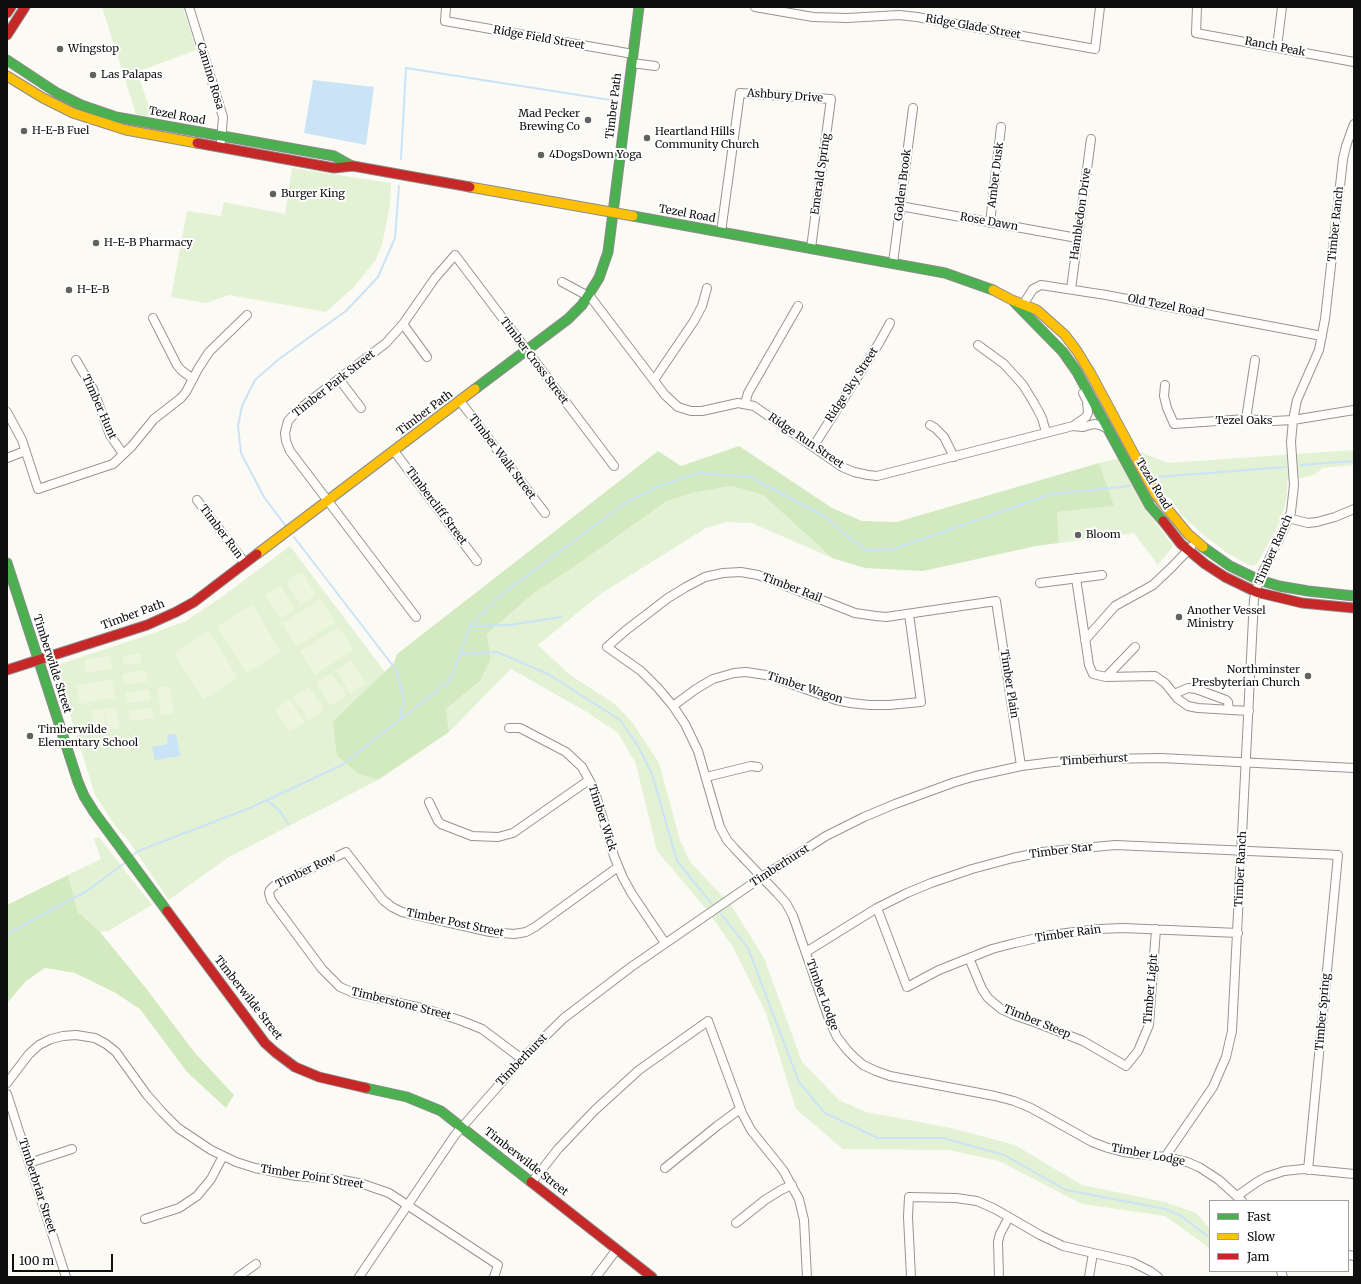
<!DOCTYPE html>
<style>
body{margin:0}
#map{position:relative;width:1361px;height:1284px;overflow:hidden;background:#fcfaf4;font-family:Merriweather,serif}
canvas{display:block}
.frame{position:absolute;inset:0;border:8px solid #0f0f0f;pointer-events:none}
.legend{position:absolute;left:1209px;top:1200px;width:140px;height:72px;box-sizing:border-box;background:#fff;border:1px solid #9f9f9f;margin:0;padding:5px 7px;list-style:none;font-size:12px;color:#0f0f0f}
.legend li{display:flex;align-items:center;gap:8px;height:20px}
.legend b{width:20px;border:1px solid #9f9f9f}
.scale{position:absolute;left:12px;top:1254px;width:101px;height:18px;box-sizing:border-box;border:2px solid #0f0f0f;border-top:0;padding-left:5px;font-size:12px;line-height:14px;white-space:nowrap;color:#0f0f0f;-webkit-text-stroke:3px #fff;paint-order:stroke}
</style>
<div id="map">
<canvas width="1361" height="1284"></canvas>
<div class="frame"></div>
<ul class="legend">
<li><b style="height:5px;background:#4caf50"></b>Fast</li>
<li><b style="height:5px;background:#ffc107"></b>Slow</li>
<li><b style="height:5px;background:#c62828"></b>Jam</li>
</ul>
<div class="scale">100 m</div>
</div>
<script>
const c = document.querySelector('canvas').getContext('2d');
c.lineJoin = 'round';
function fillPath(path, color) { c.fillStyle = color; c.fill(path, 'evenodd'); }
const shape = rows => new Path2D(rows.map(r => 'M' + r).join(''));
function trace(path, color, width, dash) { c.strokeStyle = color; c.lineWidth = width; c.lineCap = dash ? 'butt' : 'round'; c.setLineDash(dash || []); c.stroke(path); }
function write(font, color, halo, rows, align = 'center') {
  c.font = font + ' Merriweather,serif'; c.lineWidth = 4; c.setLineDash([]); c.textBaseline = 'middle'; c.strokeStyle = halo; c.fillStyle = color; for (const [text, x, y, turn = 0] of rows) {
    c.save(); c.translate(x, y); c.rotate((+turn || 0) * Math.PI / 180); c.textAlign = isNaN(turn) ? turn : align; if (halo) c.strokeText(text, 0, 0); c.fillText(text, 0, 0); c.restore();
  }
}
fillPath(shape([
 [102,7,183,7,196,50,137,72,152,115,149,117,136,114],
 [292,168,391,183,390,205,382,245,375,261,354,287,326,312,229,295,206,303,171,297,187,211,221,216,224,202,285,214],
 [1354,450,1354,465,1323,468,1314,475,1287,481,1287,496,1281,520,1257,564,1251,566,1227,553,1200,532,1183,516,1169,497,1142,504,1173,546,1158,565,1134,533,1059,543,1057,512,1113,506,1099,463,1143,453,1168,463],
 [731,486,763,495,832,558,752,523,726,522,706,528,602,593,538,645,570,675,615,704,632,722,659,763,680,840,690,862,731,905,764,958,802,1062,839,1100,866,1112,951,1128,1015,1145,1082,1185,1165,1202,1196,1213,1210,1229,1210,1250,1204,1244,1165,1216,1082,1204,999,1161,949,1150,843,1149,796,1109,766,1013,733,947,706,909,657,851,636,764,618,733,585,711,511,669,449,732,446,709,480,681,491,659,487,634,534,593,581,562,667,501,692,493],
 [290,546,385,672,333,721,359,774,380,779,227,858,169,900,128,840,116,827,95,795,57,673,60,664,148,635,186,621,223,596],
 [99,837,152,905,108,931,100,932,78,912,68,875,101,859,94,839]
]), '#e3f2d4');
fillPath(shape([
 [739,446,832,508,862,521,897,522,1099,463,1114,506,1057,512,1059,543,1036,546,923,571,865,568,832,558,763,495,731,486,692,493,667,501,581,562,534,593,487,634,491,659,480,681,446,709,449,732,378,780,359,774,337,756,333,721,394,663,397,654,658,451,681,466],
 [68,875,78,912,100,932,145,987,195,1053,234,1095,226,1108,187,1072,140,1009,114,992,75,973,45,968,26,981,7,1003,7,905]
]), '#d3eac1');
fillPath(shape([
 [302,572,316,595,301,605,286,582],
 [281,585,295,609,280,619,265,595],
 [320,599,335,622,297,647,282,623],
 [252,605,281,651,246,673,217,626],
 [339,627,353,650,315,675,300,651],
 [209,631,238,678,203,699,174,653],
 [140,654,142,663,124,665,123,656],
 [110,656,112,669,86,673,84,660],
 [351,660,366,684,350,694,336,670],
 [146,670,148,681,124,685,122,674],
 [332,673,347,696,331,706,316,682],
 [112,679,115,698,80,704,77,685],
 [170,686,174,713,161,715,157,688],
 [309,687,324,710,308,720,293,697],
 [149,689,151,700,127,703,125,693],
 [290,699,305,722,290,732,275,709],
 [116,707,120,728,108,730,104,709],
 [152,707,154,718,130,721,128,711],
 [103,709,106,730,94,732,91,711]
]), '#edf6dd');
fillPath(shape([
 [313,80,374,87,366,145,304,133],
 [176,734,180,756,155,760,152,747,168,744,167,735]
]), '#cae3f7');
trace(shape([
 [401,159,406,68,617,101],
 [1301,465,1354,461],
 [1157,477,1285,467],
 [285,525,264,497,241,453,238,426,242,406,255,380,279,359,346,311,378,277,395,238,399,186],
 [294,537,397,671,404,701,400,719],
 [471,626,510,625,561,617],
 [460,654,497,652,548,674,620,720,638,746,652,774,677,861,712,904],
 [268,801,280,811,288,824],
 [132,856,138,851,250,808,342,765,424,701,450,680,460,654,470,626,502,594,627,502,662,485,698,473,750,477,824,516,847,536,866,550,894,549,1052,494,1130,486],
 [721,914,748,948,799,1082,825,1113,878,1138,943,1138,1004,1155,1066,1190,1165,1209,1181,1216,1207,1236],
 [7,934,87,891,126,862]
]), '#cae3f7', 2);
const street = shape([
 [189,7,223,117,221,141],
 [446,7,445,21,633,54],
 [755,7,813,17,847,18,899,15,917,17,1095,49,1100,7],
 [1197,7,1196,33,1354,62],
 [1277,47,1282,7],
 [632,63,655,66],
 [900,206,1077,238],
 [990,223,1001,127],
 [721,232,740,93,831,99,811,248],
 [893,263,913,108],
 [562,282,588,296],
 [1071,289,1091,139],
 [589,295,665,395,678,407,691,411,702,411,738,403,754,406,842,467,854,472,868,475,877,476,1073,426,1083,427,1094,424,1100,425,1108,429],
 [1021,308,1033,289,1041,285,1106,295,1322,336],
 [153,318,177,365,181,370,193,379],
 [403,324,427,357],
 [978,345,1004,364,1023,385,1034,403,1042,418,1046,432],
 [76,360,93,389,110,435,123,454],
 [339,379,361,408],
 [654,380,694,321,702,306,707,288],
 [1165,385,1164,396,1167,408,1174,424,1246,419,1273,421,1293,420,1354,410],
 [460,401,545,513],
 [745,404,748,393,798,306],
 [7,412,22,440,38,489,113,464,132,446,154,419,181,398,186,392,198,369,209,352,247,315],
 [1246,419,1255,360],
 [930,425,935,428,944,437,954,457],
 [1073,426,1086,417,1088,413,1087,401,1083,393],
 [813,447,879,343,890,323],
 [394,451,477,561],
 [7,458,25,451],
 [197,500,245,563],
 [1288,518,1308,523,1317,522,1335,517,1354,509],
 [1076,578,1089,665,1093,674,1106,677,1155,676,1165,683,1178,699,1188,706,1198,708,1249,711],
 [1040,583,1102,575],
 [416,617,290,451,286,441,285,433,288,421,298,410,386,343,403,324,435,278,455,255,614,466],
 [1085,640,1115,606,1153,585,1172,567,1191,547],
 [1106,677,1135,647],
 [1174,694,1188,688,1196,689,1226,700,1228,702,1229,710],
 [673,706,696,689,713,679,734,673,746,672,766,675,836,700,851,703,869,705,889,705,921,702,909,614],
 [509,728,520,728,566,752,582,767,594,789,614,856,623,878,632,894,665,943],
 [1021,766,996,601,886,617,876,616,855,613,758,575,741,572,723,573,705,577,686,587,668,598,625,631,607,647,641,671,658,688,673,706,685,724,698,751,720,827,727,840,735,849,777,893,786,903,793,916,830,1022,837,1037,847,1050,855,1058,863,1065,876,1071,890,1076,995,1096,1014,1101,1031,1108,1092,1142,1108,1148,1123,1152,1165,1157,1187,1162,1199,1167,1219,1180,1242,1201],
 [706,777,751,766,758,767],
 [429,802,438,821,441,824,472,836,498,837,513,833,589,780],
 [877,908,907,987,939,970,992,949,1015,943,1050,935,1099,929,1123,928,1238,933],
 [806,952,877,908,907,893,931,883,972,869,1013,858,1042,852,1115,845,1338,855,1308,1170],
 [969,958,982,989,988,998,1001,1009,1014,1015,1037,1023,1083,1041,1126,1066,1138,1051,1149,1025,1156,929],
 [522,1059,482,1029,462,1021,426,1009,354,993,340,987,322,969,271,900,269,893,270,890,274,886,346,852,383,900,392,907,402,912,490,932,514,934,526,932,535,927,618,867],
 [7,1083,29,1054,39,1045,51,1039,63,1036,76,1035,95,1038,106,1044,116,1052,147,1095,162,1112,178,1128,211,1150,236,1162,255,1168,296,1176,343,1180,363,1184,389,1193,498,1265,494,1277],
 [7,1094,66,1277],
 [1165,1157,1213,1087,1226,1057,1232,1031,1254,599,1259,580,1283,531,1291,512,1294,485,1291,442,1293,420,1297,400,1319,350,1325,319,1343,159,1346,146,1354,124],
 [29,1163,72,1149],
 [665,1168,717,1126,740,1109],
 [532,1182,558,1149,595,1110,639,1070,708,1021,742,1113,751,1130,783,1170,799,1199,804,1220,807,1277],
 [1237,1196,1257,1182,1266,1177,1284,1171,1303,1169,1354,1174],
 [145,1219,179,1208,197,1196,211,1179,223,1156],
 [736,1223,765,1200,781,1190,792,1185],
 [1348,1255,1354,1256],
 [1281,1271,1283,1277],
 [238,1277,256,1264],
 [359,1277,455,1135,522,1059,564,1018,631,967,762,877,826,836,864,817,895,804,955,782,976,776,1021,766,1053,762,1102,759,1161,758,1354,768],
 [596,1277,617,1249],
 [911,1277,908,1217,909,1197,956,1198,977,1201,995,1209,1040,1235,1063,1246,1132,1262,1150,1271,1158,1277],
 [999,1277,998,1242,1000,1234,1009,1217],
 [1089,1277,1093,1253]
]);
const fast = shape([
 [7,60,57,93,81,105,116,117,334,156,352,166],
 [633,216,945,273,993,290],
 [1014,302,1063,352,1077,372,1150,506,1163,521],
 [475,389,568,319,582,305,599,278,608,252,639,7],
 [1203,547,1230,566,1259,580,1279,586,1308,591,1354,596],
 [7,563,78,782,84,796,94,812,167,911],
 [366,1088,407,1097,441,1111,531,1182]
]);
const slow = shape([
 [7,76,43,98,73,113,126,130,197,143],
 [470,187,633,216],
 [993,290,1012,300,1037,310,1065,335,1077,351,1091,374,1156,495,1188,534,1203,547],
 [257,554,475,389]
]);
const jam = shape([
 [7,13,11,7],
 [7,35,25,7],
 [197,143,334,168,353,166,470,187],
 [1163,521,1181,544,1205,564,1225,577,1256,592,1302,603,1354,608],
 [7,670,147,625,176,612,194,602,257,554],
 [167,911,265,1043,275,1052,295,1067,319,1077,366,1088],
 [531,1182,652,1277]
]);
trace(street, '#969592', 10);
trace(fast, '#8c8b89', 11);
trace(slow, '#8c8b89', 11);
trace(jam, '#8c8b89', 11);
trace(street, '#fffefd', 8);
trace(fast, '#4caf50', 9);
trace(slow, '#ffc107', 9);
trace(jam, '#c62828', 9);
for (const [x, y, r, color] of [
 [60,49,4,"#62615f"],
 [93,75,4,"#62615f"],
 [588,120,4,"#62615f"],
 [24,131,4,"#62615f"],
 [647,138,4,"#62615f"],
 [541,155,4,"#62615f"],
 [273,194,4,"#62615f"],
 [96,243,4,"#62615f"],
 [69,290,4,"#62615f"],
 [1078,535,4,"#62615f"],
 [1179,617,4,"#62615f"],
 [1308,676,4,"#62615f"],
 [30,736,4,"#62615f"]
]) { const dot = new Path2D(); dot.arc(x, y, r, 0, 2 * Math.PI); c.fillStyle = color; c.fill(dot); trace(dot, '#fff', 1.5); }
write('11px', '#0f0f0f', '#fff', [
 ["Ridge Glade Street",973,27,10],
 ["Ridge Field Street",539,38,10],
 ["Ranch Peak",1275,47,11],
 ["Camino Rosa",210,76,73],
 ["Ashbury Drive",785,96,4],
 ["Timber Path",614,106,-83],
 ["Tezel Road",177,116,10],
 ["Emerald Spring",821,174,-82],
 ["Amber Dusk",996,175,-83],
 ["Golden Brook",903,185,-83],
 ["Tezel Road",687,214,10],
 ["Hambledon Drive",1081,214,-82],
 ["Rose Dawn",989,222,10],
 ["Timber Ranch",1336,224,-84],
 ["Old Tezel Road",1166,306,11],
 ["Timber Cross Street",534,361,53],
 ["Timber Park Street",334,384,-38],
 ["Ridge Sky Street",852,385,-57],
 ["Timber Hunt",99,407,66],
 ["Timber Path",425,413,-37],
 ["Tezel Oaks",1244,421],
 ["Ridge Run Street",806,441,34],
 ["Timber Walk Street",502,457,53],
 ["Tezel Road",1153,484,59],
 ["Timbercliff Street",436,506,53],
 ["Timber Run",221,532,53],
 ["Timber Ranch",1274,550,-66],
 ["Timber Rail",792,588,21],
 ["Timber Path",133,615,-20],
 ["Timberwilde Street",52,664,72],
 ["Timber Plain",1009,684,81],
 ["Timber Wagon",805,688,18],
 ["Timberhurst",1094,760,-3],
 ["Timber Wick",602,818,72],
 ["Timber Star",1061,851,-7],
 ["Timberhurst",780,866,-33],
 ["Timber Ranch",1241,869,-87],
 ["Timber Row",306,871,-26],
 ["Timber Post Street",455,923,12],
 ["Timber Rain",1068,934,-8],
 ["Timber Light",1151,989,-85],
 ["Timber Lodge",822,995,70],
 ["Timberwilde Street",248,998,52],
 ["Timberstone Street",401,1004,14],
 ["Timber Spring",1323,1012,-85],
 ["Timber Steep",1037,1022,22],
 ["Timberhurst",522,1060,-46],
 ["Timber Lodge",1148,1155,11],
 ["Timberwilde Street",526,1162,38],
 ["Timber Point Street",312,1177,9],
 ["Timberbriar Street",37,1186,72]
]);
write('11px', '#0f0f0f', '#fff', [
 ["Wingstop",68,49],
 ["Las Palapas",101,75],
 ["Mad Pecker",580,114,"right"],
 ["Brewing Co",580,127,"right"],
 ["H-E-B Fuel",32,131],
 ["Heartland Hills",655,132],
 ["Community Church",655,145],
 ["4DogsDown Yoga",549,155],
 ["Burger King",281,194],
 ["H-E-B Pharmacy",104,243],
 ["H-E-B",77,290],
 ["Bloom",1086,535],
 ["Another Vessel",1187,611],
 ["Ministry",1187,624],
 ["Northminster",1300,670,"right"],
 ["Presbyterian Church",1300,683,"right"],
 ["Timberwilde",38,730],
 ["Elementary School",38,743]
], 'left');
</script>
